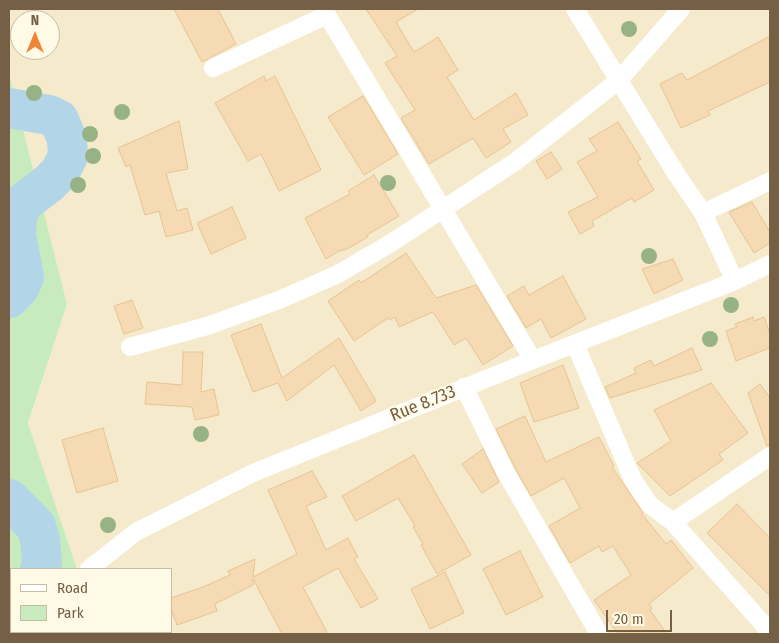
<!DOCTYPE html>
<style>
body{margin:0}
#map{position:relative;width:779px;height:643px;overflow:hidden;background:#fef7de;font-family:"Fira Sans Condensed",sans-serif}
canvas{display:block}
.frame{position:absolute;inset:0;border:10px solid #755f45;pointer-events:none}
.legend{position:absolute;left:10px;top:568px;width:162px;height:65px;box-sizing:border-box;background:#fffae6;border:1px solid #c8bca6;margin:0;padding:6px 9px;list-style:none;font-size:15px;color:#755f45}
.legend li{display:flex;align-items:center;gap:10px;height:25px}
.legend b{width:25px;border:1px solid #c8bca6}
.north{position:absolute;left:10px;top:10px;width:50px;height:50px;box-sizing:border-box;background:#fffae6;border:1px solid #c8bca6;border-radius:50%;rotate:0deg;font-size:14px;font-weight:700;line-height:20px;text-align:center;color:#755f45}
.north::after{content:'';display:block;margin:auto;width:18px;height:22px;background:#f0853a;clip-path:polygon(50% 0,100% 100%,50% 72%,0 100%)}
.scale{position:absolute;left:606px;top:610px;width:66px;height:22px;box-sizing:border-box;border:2px solid #755f45;border-top:0;padding-left:6px;font-size:15px;line-height:18px;white-space:nowrap;color:#755f45;-webkit-text-stroke:4px #fffae6;paint-order:stroke}
</style>
<div id="map">
<canvas width="779" height="643"></canvas>
<div class="frame"></div>
<ul class="legend">
<li><b style="height:6px;background:#fff"></b>Road</li>
<li><b style="height:14px;background:#c7ebbc"></b>Park</li>
</ul>
<div class="north">N</div>
<div class="scale">20 m</div>
</div>
<script>
const c = document.querySelector('canvas').getContext('2d');
c.lineJoin = 'round';
function fillPath(path, color) { c.fillStyle = color; c.fill(path, 'evenodd'); }
const shape = rows => new Path2D(rows.map(r => 'M' + r).join(''));
function trace(path, color, width, dash) { c.strokeStyle = color; c.lineWidth = width; c.lineCap = dash ? 'butt' : 'round'; c.setLineDash(dash || []); c.stroke(path); }
function write(font, color, halo, rows, align = 'center') {
  c.font = font + ' "Fira Sans Condensed",sans-serif'; c.lineWidth = 4; c.setLineDash([]); c.textBaseline = 'middle'; c.strokeStyle = halo; c.fillStyle = color; for (const [text, x, y, turn = 0] of rows) {
    c.save(); c.translate(x, y); c.rotate((+turn || 0) * Math.PI / 180); c.textAlign = isNaN(turn) ? turn : align; if (halo) c.strokeText(text, 0, 0); c.fillText(text, 0, 0); c.restore();
  }
}
fillPath(shape([
 [9,9,770,9,770,634,103,634,101,632,171,632,171,569,77,569,28,423,67,304,9,73],
 [20,20,50,20,50,50,20,50]
]), '#f6eacc');
fillPath(shape([
 [9,73,67,304,28,423,77,569,11,569,11,632,101,632,103,634,9,634]
]), '#c7ebbc');
trace(shape([
 [9,108,49,115,59,120,67,139,68,156,60,172,48,184,24,202,17,216,16,235,24,277,19,288,9,298],
 [9,499,36,526,40,540,42,562,40,569],
 [53,632,54,634]
]), '#b2d6e8', 40);
const building = shape([
 [174,9,218,9,236,44,202,62,174,9],
 [366,9,418,9,396,22,414,52,438,37,458,70,447,77,474,120,516,93,528,115,503,129,511,142,486,158,473,138,429,164,401,118,415,110,385,63,397,56,366,9],
 [770,36,770,82,708,111,710,115,681,128,660,84,682,73,687,80,770,36],
 [264,76,266,81,275,76,321,170,279,191,261,154,248,161,215,103,264,76],
 [363,96,398,154,364,175,328,117,363,96],
 [179,121,188,169,166,173,177,211,187,208,193,230,166,237,159,211,145,215,130,165,126,167,118,148,179,121],
 [618,122,641,159,637,161,654,190,634,202,632,198,592,221,594,226,580,234,568,212,598,197,577,162,597,151,589,139,618,122],
 [551,152,562,169,547,179,536,161,551,152],
 [374,175,399,216,367,235,368,237,347,249,339,251,326,259,305,218,350,194,348,191,374,175],
 [752,202,770,232,770,243,754,253,729,212,752,202],
 [232,207,246,238,211,254,197,223,232,207],
 [406,253,436,298,476,285,513,346,483,365,466,338,454,345,433,312,399,327,395,317,390,320,388,318,354,341,328,301,359,280,361,283,406,253],
 [673,259,683,280,654,294,642,269,673,259],
 [563,276,586,319,551,338,541,319,526,328,507,296,524,286,529,295,563,276],
 [132,300,143,328,124,334,114,306,132,300],
 [753,317,754,321,764,317,770,334,770,348,736,361,726,331,737,327,735,324,753,317],
 [261,324,282,378,339,338,376,401,361,411,334,365,287,401,278,383,253,392,231,335,261,324],
 [692,348,702,370,610,398,605,387,636,373,634,368,651,360,654,366,692,348],
 [183,352,203,352,201,392,214,389,219,415,195,420,192,407,145,404,147,382,182,385,183,352],
 [563,365,579,408,534,422,520,383,563,365],
 [711,383,748,433,719,454,723,460,670,496,637,463,671,441,654,410,711,383],
 [760,384,770,398,770,446,767,446,748,393,760,384],
 [525,416,546,462,599,437,614,466,612,467,643,513,642,514,666,544,671,540,693,568,649,604,652,608,650,610,667,634,618,634,594,600,631,575,613,546,602,552,599,546,570,563,549,526,580,508,564,478,531,496,515,468,496,429,525,416],
 [103,428,118,481,77,493,62,440,103,428],
 [483,449,499,482,482,493,462,464,483,449],
 [414,455,471,555,437,574,421,545,423,544,413,527,415,526,398,498,356,521,342,496,414,455],
 [312,471,327,497,306,506,326,550,348,538,358,557,354,559,378,599,361,608,338,568,303,587,328,634,282,634,253,579,253,585,215,604,217,611,177,625,171,609,171,598,203,587,230,575,228,571,255,559,253,577,297,554,268,490,312,471],
 [737,504,770,538,770,596,707,533,737,504],
 [520,551,543,597,506,615,483,569,520,551],
 [445,572,464,613,430,629,411,589,445,572]
]);
fillPath(building, '#f5dab4');
trace(building, '#e8c493', 1);
trace(shape([
 [575,9,677,175,703,213,770,181],
 [213,68,327,15,533,360],
 [703,213,735,281],
 [575,344,633,480,650,505,673,522,770,632],
 [130,347,207,326,279,300,338,274,391,243,515,162,619,80,681,9],
 [464,387,506,473,599,634],
 [673,522,770,456],
 [89,569,136,532,253,473,533,360,735,281,770,264],
 [12,634,14,632]
]), '#fff', 18);
c.fillStyle = '#97b385';
for (const [x, y] of [
 [629,29],
 [34,93],
 [122,112],
 [90,134],
 [93,156],
 [388,183],
 [78,185],
 [649,256],
 [731,305],
 [710,339],
 [201,434],
 [108,525]
]) { c.beginPath(); c.arc(x, y, 8, 0, 2 * Math.PI); c.fill(); }
write('18px', '#755f45', '#fffae6', [
 ["Rue 8.733",423,404,-22]
]);
</script>
